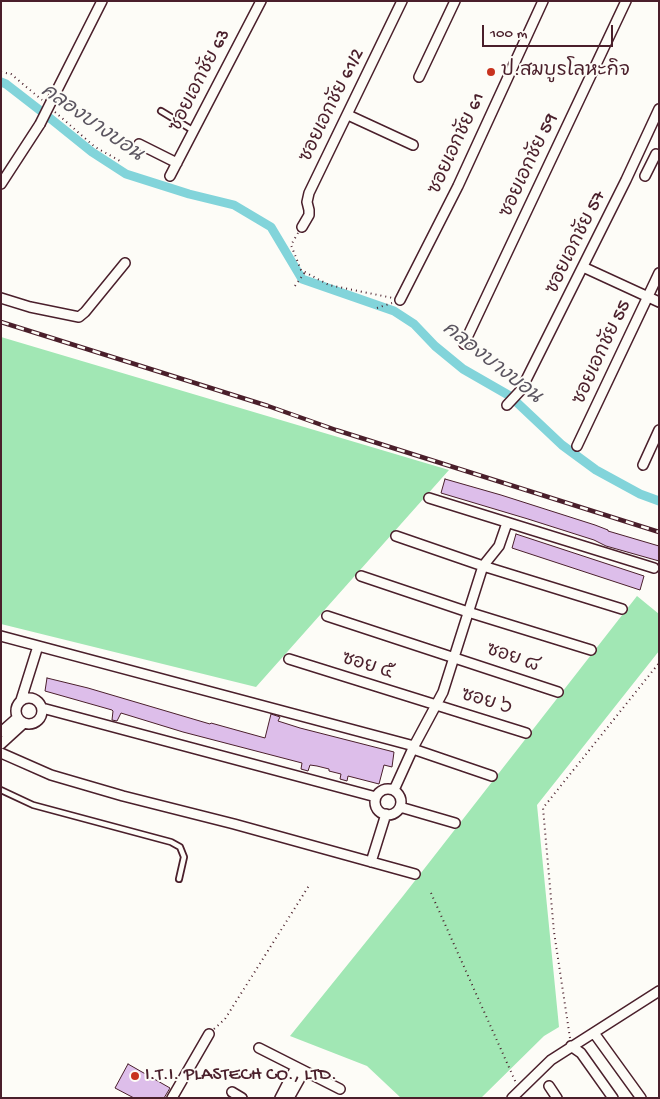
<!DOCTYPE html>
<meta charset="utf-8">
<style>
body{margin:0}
#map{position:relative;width:660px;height:1099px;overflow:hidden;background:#fdfcf7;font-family:"Gochi Hand",sans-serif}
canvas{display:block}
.frame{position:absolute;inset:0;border:2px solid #4a1f2b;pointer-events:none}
.scale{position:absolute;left:482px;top:25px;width:131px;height:22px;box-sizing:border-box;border:2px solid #4a1f2b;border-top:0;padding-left:6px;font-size:15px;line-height:18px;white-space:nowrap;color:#4a1f2b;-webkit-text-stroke:4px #fdfcf7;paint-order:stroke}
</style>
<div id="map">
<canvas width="660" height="1099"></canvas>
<div class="frame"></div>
<div class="scale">100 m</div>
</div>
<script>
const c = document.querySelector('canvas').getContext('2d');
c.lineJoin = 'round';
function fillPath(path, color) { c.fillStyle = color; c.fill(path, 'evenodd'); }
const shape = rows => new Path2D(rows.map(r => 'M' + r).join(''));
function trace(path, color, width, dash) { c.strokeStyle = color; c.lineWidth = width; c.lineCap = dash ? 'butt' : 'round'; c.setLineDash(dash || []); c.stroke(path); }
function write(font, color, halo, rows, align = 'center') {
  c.font = font + ' "Gochi Hand","Playpen Sans Thai",sans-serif'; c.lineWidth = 4; c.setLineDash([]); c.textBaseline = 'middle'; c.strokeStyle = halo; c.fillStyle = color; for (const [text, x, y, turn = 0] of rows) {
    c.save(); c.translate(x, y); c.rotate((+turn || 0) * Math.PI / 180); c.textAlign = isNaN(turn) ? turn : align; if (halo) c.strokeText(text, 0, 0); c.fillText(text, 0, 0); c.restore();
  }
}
fillPath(shape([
 [1,337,449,470,256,687,1,624],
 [637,596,659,614,659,651,537,805,559,1027,544,1036,481,1098,401,1098,367,1066,290,1036,403,896]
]), '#a1e7b4');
trace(shape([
 [1,82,6,84,46,115,92,152,126,174,189,194,234,205,271,227,302,279,394,311,414,324,435,346,463,369,510,396,562,445,596,470,640,494,659,501]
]), '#82d4da', 9);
const building = shape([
 [445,479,501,495,595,525,608,530,608,531,659,546,659,561,606,546,594,540,528,519,441,493,445,479],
 [516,534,644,576,640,590,512,548,516,534],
 [47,678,88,688,210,724,211,723,265,738,271,714,280,717,278,721,300,728,394,752,392,767,384,765,379,784,348,776,347,781,340,779,341,774,329,771,329,769,317,766,310,765,308,771,301,769,302,763,183,732,121,713,117,721,112,720,113,711,112,710,45,691,47,678],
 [128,1064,170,1088,164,1098,134,1098,115,1088,128,1064]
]);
fillPath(building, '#ddbeea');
trace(building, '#4a1f2b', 1);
const lane = shape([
 [161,111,194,131],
 [1,790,33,805,171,842,180,847,184,857,179,879]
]);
const street = shape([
 [419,77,455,1],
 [51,102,102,1],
 [348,115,413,145],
 [139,144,177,163],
 [170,176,261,1],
 [645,176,656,154],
 [1,184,40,124],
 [302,227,309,215,309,210,307,202,309,193,402,1],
 [583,267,659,302],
 [1,298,30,307,79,317,85,312,125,263],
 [400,300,458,186,543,1],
 [464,344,626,1],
 [507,405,521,390,626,180,659,109],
 [577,446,659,273],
 [643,465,659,430],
 [429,498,654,568],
 [396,536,483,566,622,609],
 [361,576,468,612,591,650],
 [327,616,558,692],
 [1,636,414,746],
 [289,659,526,733],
 '16 711a13 13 0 1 1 26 0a13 13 0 1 1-26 0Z',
 [21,700,38,646],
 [42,708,376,797],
 [1,732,17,718],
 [1,744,24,723],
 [413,749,492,776],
 [1,753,51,775,123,796,234,824,415,874],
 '375 802a13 13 0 1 1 26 0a13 13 0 1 1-26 0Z',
 [394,790,414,746,443,692,483,566,499,546,507,523],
 [400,807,455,823],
 [371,862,386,814],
 [594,1033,641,1098],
 [571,1046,581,1053,613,1098],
 [259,1048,340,1089],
 [549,1086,557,1098],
 [232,1092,242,1098],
 [172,1098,209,1034],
 [280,1098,296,1067],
 [289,1098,304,1071],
 [512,1098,551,1060,659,991]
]);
trace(lane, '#4a1f2b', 8);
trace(street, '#4a1f2b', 12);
trace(shape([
 [1,72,11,74,42,100],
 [55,112,95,147,122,162],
 [298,233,291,245,301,270,329,285,393,298],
 [295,286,305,272],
 [377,308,392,303],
 [431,893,516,1083],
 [214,1029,225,1019,310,884],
 [570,1038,554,932,543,808,659,663]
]), '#4a1f2b', 2, [1, 4]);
trace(lane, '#fdfcf7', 4.5);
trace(street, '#fdfcf7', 9);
const rail = shape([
 [1,322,268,406,336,430,659,532]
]);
trace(rail, '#4a1f2b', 4.5);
trace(rail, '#fdfcf7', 2.5, [8]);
const streetBridge = shape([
 [40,124,51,102]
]);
trace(streetBridge, '#4a1f2b', 12, []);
trace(streetBridge, '#fdfcf7', 9);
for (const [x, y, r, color] of [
 [491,72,5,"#c8321e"],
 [135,1076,5,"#c8321e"]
]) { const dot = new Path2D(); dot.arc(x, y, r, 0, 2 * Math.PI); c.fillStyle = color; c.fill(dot); trace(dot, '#fdfcf7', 2); }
write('19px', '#4a1f2b', '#fdfcf7', [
 ["ป.สมบูรโลหะกิจ",501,72],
 ["I.T.I. PLASTECH CO., LTD.",145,1076]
], 'left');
write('19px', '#4a1f2b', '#fdfcf7', [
 ["ซอยเอกชัย 63",201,81,-63],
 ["ซอยเอกชัย 61/2",333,106,-64],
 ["ซอยเอกชัย 61",458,144,-65],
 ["ซอยเอกชัย 59",530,166,-65],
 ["ซอยเอกชัย 57",577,243,-64],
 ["ซอยเอกชัย 55",603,353,-65],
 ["ซอย ๘",512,659,19],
 ["ซอย ๕",367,667,17],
 ["ซอย ๖",486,703,17]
]);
write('italic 20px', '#5b5560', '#fdfcf7', [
 ["คลองบางบอน",91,124,35],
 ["คลองบางบอน",491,364,38]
]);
</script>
